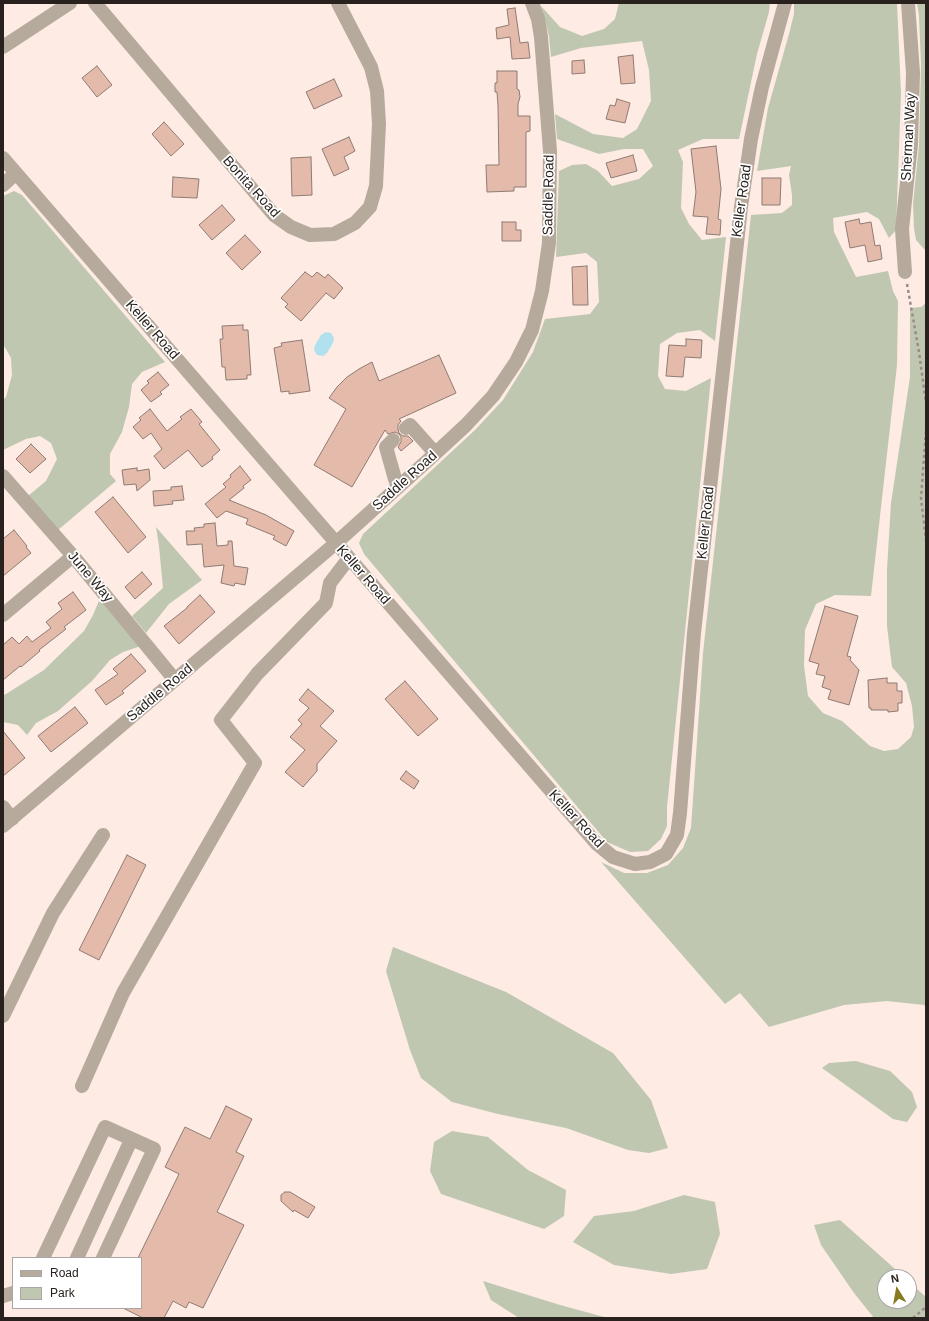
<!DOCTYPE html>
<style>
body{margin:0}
#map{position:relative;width:929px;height:1321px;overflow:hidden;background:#fdebe4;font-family:Arial,sans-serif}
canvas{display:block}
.frame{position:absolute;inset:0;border:4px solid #29211e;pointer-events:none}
.legend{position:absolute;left:12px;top:1257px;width:130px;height:52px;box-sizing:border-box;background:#fff;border:1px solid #a9a6a5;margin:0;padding:5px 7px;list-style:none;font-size:12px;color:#29211e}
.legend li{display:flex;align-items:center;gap:8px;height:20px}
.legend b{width:20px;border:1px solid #a9a6a5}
.north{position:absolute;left:877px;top:1269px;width:40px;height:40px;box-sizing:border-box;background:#fff;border:1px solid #a9a6a5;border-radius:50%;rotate:349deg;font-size:11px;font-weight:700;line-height:16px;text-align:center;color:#29211e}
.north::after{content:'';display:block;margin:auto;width:14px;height:18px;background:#877b21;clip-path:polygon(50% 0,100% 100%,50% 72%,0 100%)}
</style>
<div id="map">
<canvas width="929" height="1321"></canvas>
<div class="frame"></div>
<ul class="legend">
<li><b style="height:5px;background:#b6aa9c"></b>Road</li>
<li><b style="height:11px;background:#bfc7b1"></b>Park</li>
</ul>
<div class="north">N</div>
</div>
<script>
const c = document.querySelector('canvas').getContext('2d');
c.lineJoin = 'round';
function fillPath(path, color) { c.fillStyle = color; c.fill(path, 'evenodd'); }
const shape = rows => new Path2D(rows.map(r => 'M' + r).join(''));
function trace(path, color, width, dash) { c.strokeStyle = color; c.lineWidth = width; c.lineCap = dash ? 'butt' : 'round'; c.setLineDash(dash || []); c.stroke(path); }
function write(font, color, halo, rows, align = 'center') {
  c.font = font + ' Arial,sans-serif'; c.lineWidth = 3.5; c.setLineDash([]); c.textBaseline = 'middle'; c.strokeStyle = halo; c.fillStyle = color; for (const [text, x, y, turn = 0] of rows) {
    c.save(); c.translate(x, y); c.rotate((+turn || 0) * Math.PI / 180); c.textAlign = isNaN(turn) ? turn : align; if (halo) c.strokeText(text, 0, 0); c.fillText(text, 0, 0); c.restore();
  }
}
fillPath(shape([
 [619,3,770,3,769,12,757,54,739,139,703,139,678,150,683,162,681,208,689,224,702,240,726,237,715,341,700,330,677,333,660,344,658,376,665,389,686,391,711,378,667,807,667,826,661,839,648,851,630,852,607,842,364,554,359,543,363,534,475,430,503,400,533,352,545,319,590,314,599,302,597,262,586,253,556,257,559,171,572,165,586,164,598,171,612,186,639,179,653,166,643,149,624,149,599,154,557,139,555,114,593,134,623,138,637,129,651,101,649,70,642,41,581,48,551,57,549,36,541,6,560,27,582,36,604,29,615,19],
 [794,3,897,3,901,93,896,230,889,238,879,219,867,212,833,218,834,232,856,277,888,271,893,291,898,301,897,365,871,596,835,595,816,604,805,630,804,666,808,696,823,713,842,721,870,746,884,751,898,749,911,737,914,727,912,706,906,683,892,667,887,626,887,569,891,503,910,377,910,308,921,307,926,303,926,1007,924,1005,887,1001,844,1005,769,1027,740,993,725,1004,601,862,624,873,647,873,668,865,683,848,691,828,703,653,751,215,782,213,792,205,792,195,789,175,791,166,757,171,768,108,789,34,794,14],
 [917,3,926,3,926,253,925,250,916,240,914,228,913,204,919,145,921,65,919,16],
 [14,191,22,195,165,362,142,372,132,384,129,407,122,432,110,454,110,474,116,481,58,530,28,496,46,481,57,459,51,443,40,436,26,439,3,450,3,400,6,397,12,375,11,358,3,344,3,196],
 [156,527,202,580,169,604,146,633,132,616,163,588,159,546],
 [101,596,141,646,123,652,110,660,92,681,58,711,36,723,27,735,18,725,3,722,3,695,6,694,44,670,84,631,93,615],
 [393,947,506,992,613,1053,651,1100,668,1148,649,1153,628,1150,566,1128,498,1114,452,1102,421,1078,410,1050,386,971],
 [856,1061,890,1071,912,1092,917,1107,907,1122,893,1119,822,1068,829,1063],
 [452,1131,488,1137,528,1170,566,1190,564,1216,544,1229,441,1194,430,1171,434,1142],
 [684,1195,715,1202,720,1234,707,1269,671,1274,614,1265,573,1242,594,1216,634,1211],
 [840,1220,904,1277,885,1277,885,1301,909,1301,909,1282,926,1297,926,1318,874,1318,854,1293,821,1245,814,1225],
 [483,1281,560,1305,608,1318,519,1318,491,1300]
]), '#bfc7b1');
fillPath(shape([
 [326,332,331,333,334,338,333,343,327,353,323,356,317,355,314,350,315,345,321,335]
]), '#b1e0ef');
const building = shape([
 [515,8,520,43,528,42,530,58,512,59,510,37,497,39,496,28,509,25,507,9,515,8],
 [633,55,635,83,621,84,618,57,633,55],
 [584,60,585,73,572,74,572,61,584,60],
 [97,66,112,85,97,97,82,78,97,66],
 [497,71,517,71,517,89,519,90,520,97,518,104,518,116,530,116,530,131,526,132,526,187,514,187,514,191,487,192,486,165,499,165,498,106,497,92,495,92,495,83,497,83,497,71],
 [334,79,342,96,314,109,306,92,334,79],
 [617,99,630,103,625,123,606,119,610,105,615,106,617,99],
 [164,122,184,144,171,156,152,134,164,122],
 [349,137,355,151,344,157,349,169,334,176,322,149,349,137],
 [716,146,721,189,718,219,721,220,720,235,706,234,708,217,693,216,696,192,691,149,716,146],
 [633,155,637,171,611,178,606,163,633,155],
 [311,157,312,195,292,196,291,158,311,157],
 [173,177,199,179,197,198,172,197,173,177],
 [762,178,781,178,780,205,762,205,762,178],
 [222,205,235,220,212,240,199,225,222,205],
 [859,219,860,224,871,222,875,246,880,245,882,259,868,262,865,245,850,248,845,222,859,219],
 [502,222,516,222,516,230,521,230,521,241,502,241,502,222],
 [245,235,261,252,242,270,226,253,245,235],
 [587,266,588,305,573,305,572,267,587,266],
 [305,272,312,277,317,272,325,278,328,274,343,288,334,299,326,293,301,321,285,307,288,304,281,298,305,272],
 [243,325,243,330,248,330,251,375,247,375,247,379,226,380,225,367,222,367,220,339,223,339,222,326,243,325],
 [686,339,702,340,701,358,685,357,683,377,666,376,669,345,686,346,686,339],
 [302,340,310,391,289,394,289,391,281,392,274,348,282,346,281,343,302,340],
 [439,355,456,393,399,419,401,421,398,425,398,429,399,433,403,436,408,436,413,441,401,451,398,447,401,442,401,437,399,434,395,432,388,434,385,430,352,487,314,465,346,409,329,398,337,387,347,377,359,369,372,362,379,381,439,355],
 [158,372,169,385,160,392,162,394,151,402,141,390,149,383,147,381,158,372],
 [150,409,167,431,182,419,180,417,191,409,202,422,199,424,220,450,212,457,213,459,202,467,188,450,164,469,154,456,162,449,151,433,143,439,133,427,141,420,139,418,150,409],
 [31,444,46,459,30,473,16,459,31,444],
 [240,466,251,480,243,486,244,488,229,500,266,515,294,531,286,546,273,539,275,536,246,524,248,519,226,511,217,518,205,504,226,487,223,484,231,477,230,475,240,466],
 [137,468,137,471,149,469,150,480,137,491,136,484,124,485,122,470,137,468],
 [182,486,184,500,172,501,173,504,154,506,153,491,171,490,171,487,182,486],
 [113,497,146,537,128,553,95,512,113,497],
 [215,523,217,546,228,545,228,541,232,541,234,566,248,568,245,585,235,583,234,586,221,583,224,565,204,567,202,544,187,545,186,531,195,531,194,528,204,527,204,524,215,523],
 [14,530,27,546,26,547,31,553,3,576,3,539,14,530],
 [142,572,152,584,135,599,125,587,142,572],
 [73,592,86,610,64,627,66,629,39,650,40,651,21,667,20,666,3,680,3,645,12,637,19,644,27,636,32,642,51,628,46,622,62,609,58,603,73,592],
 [200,595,215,612,179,644,164,626,187,608,187,607,200,595],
 [825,606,858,616,847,656,851,657,850,660,859,670,849,705,828,699,831,690,822,687,825,676,816,674,819,664,809,661,825,606],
 [131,654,146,671,122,691,124,693,106,705,95,690,118,674,113,669,131,654],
 [887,678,887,683,897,683,897,691,902,691,902,703,898,703,898,711,888,712,888,710,871,710,871,708,869,708,868,680,887,678],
 [405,681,438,719,418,736,385,699,405,681],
 [308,689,334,711,320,726,337,741,317,764,317,771,303,787,285,772,305,750,290,737,302,724,298,720,309,708,299,700,308,689],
 [75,707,88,723,51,752,38,736,75,707],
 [3,731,25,758,3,776,3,731],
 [406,771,419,781,414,789,400,779,406,771],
 [127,855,146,865,99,960,79,950,127,855],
 [226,1106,252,1119,236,1152,244,1156,217,1212,244,1225,203,1308,189,1302,186,1308,173,1301,164,1318,143,1318,123,1308,141,1308,141,1258,138,1258,179,1174,165,1167,185,1127,210,1139,226,1106],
 [285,1192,290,1192,315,1207,308,1218,294,1210,293,1212,281,1201,281,1195,285,1192]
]);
fillPath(building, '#e4baaa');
trace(building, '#8e7b73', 1);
trace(shape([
 [907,284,919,352,926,403],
 [926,431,921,498,926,540],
 [913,1318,926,1307]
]), '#998c87', 2.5, [3, 3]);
trace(shape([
 [95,3,274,215,291,227,310,235,334,234,355,223,370,207,376,186,379,124,377,91,371,67,338,3],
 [3,47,70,3],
 [3,158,596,843,613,857,635,864,650,862,666,854,677,835,680,813,694,633,741,207,751,139,762,87,785,3],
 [3,185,16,173],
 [905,272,902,229,911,145,913,73,908,3],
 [406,428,410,425,435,453],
 [393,440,386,447,395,479,398,487],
 [3,476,73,556,175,680],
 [3,615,73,556],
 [3,807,12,819],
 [3,826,336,543,426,462,466,425,493,396,516,362,532,330,542,291,549,243,550,151,541,37,538,19,532,3],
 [3,1016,53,913,103,835],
 [82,1086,123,993,255,763,221,720,257,674,326,603,330,583,349,558],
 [43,1258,105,1127,154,1149,103,1258],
 [77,1258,131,1140],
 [3,1296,13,1293]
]), '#b6aa9c', 14);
write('14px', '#29211e', '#fff', [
 ["Sherman Way",909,137,-87],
 ["Bonita Road",251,187,48],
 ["Saddle Road",549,195,-89],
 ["Keller Road",742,201,-82],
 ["Keller Road",152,330,49],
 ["Saddle Road",405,481,-42],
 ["Keller Road",706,523,-84],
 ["Keller Road",363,575,49],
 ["June Way",90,577,50],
 ["Saddle Road",160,693,-40],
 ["Keller Road",576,819,47]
]);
</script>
